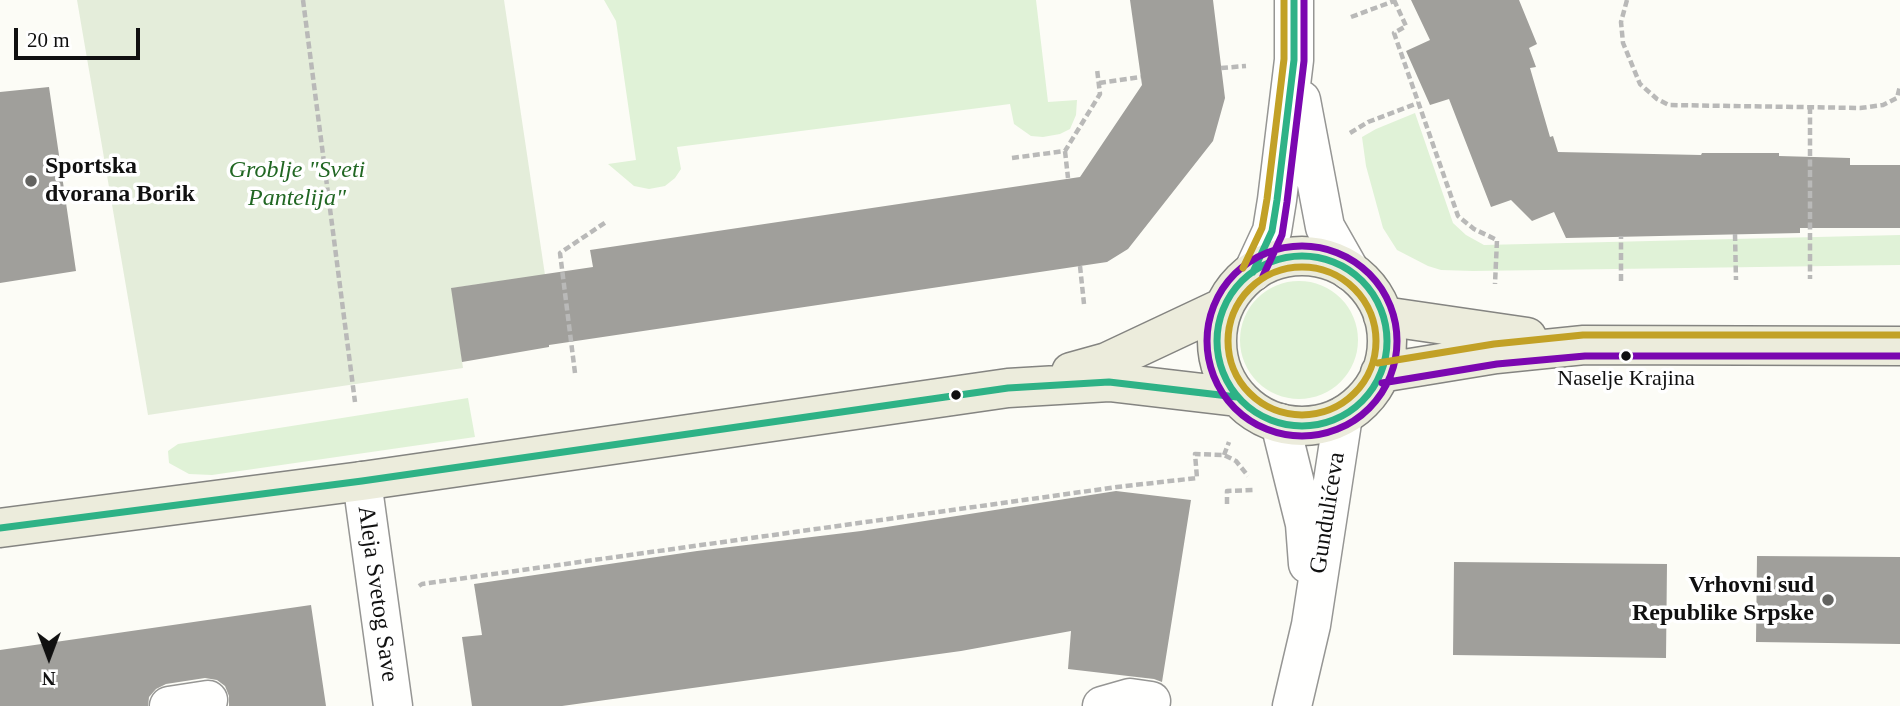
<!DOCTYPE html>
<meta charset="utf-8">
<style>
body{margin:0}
#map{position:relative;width:1900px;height:706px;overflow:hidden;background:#fcfcf6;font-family:Georgia,serif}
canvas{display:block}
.north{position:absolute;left:14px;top:622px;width:70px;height:70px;-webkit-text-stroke:5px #fff;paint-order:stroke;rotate:180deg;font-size:19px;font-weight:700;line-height:28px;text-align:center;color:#101010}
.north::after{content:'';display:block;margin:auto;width:24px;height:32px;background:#101010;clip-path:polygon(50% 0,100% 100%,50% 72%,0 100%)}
.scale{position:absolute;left:14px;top:28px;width:126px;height:32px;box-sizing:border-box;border:4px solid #101010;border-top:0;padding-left:9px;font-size:21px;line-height:24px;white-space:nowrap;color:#101010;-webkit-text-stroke:5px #fff;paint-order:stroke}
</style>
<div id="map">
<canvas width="1900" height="706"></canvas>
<div class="north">N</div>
<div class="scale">20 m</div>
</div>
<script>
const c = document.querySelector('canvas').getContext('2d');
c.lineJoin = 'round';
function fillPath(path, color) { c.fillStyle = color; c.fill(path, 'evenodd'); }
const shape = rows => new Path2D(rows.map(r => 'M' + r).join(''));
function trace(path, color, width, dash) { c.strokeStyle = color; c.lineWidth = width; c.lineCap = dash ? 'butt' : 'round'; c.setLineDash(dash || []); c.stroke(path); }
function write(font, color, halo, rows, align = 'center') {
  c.font = font + ' Georgia,serif'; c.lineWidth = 7; c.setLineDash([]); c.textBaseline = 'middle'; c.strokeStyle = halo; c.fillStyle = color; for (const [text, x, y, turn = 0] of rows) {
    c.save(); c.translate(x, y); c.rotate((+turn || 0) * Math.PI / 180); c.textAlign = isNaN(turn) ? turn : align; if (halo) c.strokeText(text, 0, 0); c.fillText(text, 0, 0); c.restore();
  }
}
fillPath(shape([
 [604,0,1036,0,1048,102,1077,100,1076,115,1070,129,1060,134,1043,137,1031,136,1014,124,1010,104,677,147,681,169,675,178,665,186,649,189,634,186,608,164,636,160,616,21],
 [1415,113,1453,223,1466,235,1484,245,1900,235,1900,265,1473,271,1441,270,1428,266,1397,250,1383,228,1366,166,1362,137,1376,129],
 '1240 340a59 59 0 1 1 118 0a59 59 0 1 1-118 0Z',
 [468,398,475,437,212,475,189,474,169,463,168,451,178,444]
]), '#e0f2d7');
fillPath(shape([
 [77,0,504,0,545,275,452,288,463,368,148,415]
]), '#e4edda');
fillPath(shape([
 [1130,0,1213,0,1225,98,1213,141,1128,249,1107,262,549,345,549,347,462,362,451,288,593,267,590,250,1080,177,1142,85],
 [1411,0,1519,0,1537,44,1529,48,1536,67,1530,68,1550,137,1553,136,1558,152,1701,155,1702,153,1779,153,1779,156,1850,158,1850,165,1900,165,1900,228,1800,228,1800,233,1566,238,1554,212,1532,221,1511,200,1491,207,1449,99,1430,105,1406,51,1430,40],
 [49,87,76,271,0,283,0,92],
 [1116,491,1191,500,1162,682,1154,679,1068,669,1071,631,961,651,562,706,472,706,462,637,482,635,474,584,697,551,861,531],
 [1757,556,1900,557,1900,644,1756,642],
 [1454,562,1667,564,1666,658,1453,655],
 [311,605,326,706,229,706,229,696,225,686,217,680,205,678,166,684,156,689,149,697,148,706,0,706,0,650]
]), '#a09f9b');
const minor = shape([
 [1301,100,1325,227,1350,271],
 [1253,272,1272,231,1277,200,1294,60,1294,0],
 [1280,423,1305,524,1308,564],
 [362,481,393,706],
 [169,706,208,700],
 [1102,706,1130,698,1151,701],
 [1292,706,1311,625,1343,416]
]);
const major = shape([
 '1217 341a85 85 0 1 1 170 0a85 85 0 1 1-170 0Z',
 [1383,316,1527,337],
 [1071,372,1107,362,1224,307],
 [1380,373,1496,354,1584,345,1900,346],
 [0,528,362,481,1008,388,1109,382,1237,397]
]);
trace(minor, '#969694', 41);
trace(major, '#848481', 41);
trace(shape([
 [303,0,355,402],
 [1394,0,1406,26,1394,33,1458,216,1474,229,1497,240,1495,284],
 [1627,0,1621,22,1623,43,1640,84,1657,99,1669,105,1860,108,1883,105,1897,98,1900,86],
 [1351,17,1394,1],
 [1221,68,1246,66],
 [1099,83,1141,77],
 [1810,107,1810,279],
 [1350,133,1368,122,1418,103],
 [1065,151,1068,178],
 [1012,158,1065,151,1100,94,1097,69],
 [1735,234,1736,280],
 [1080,266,1084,304],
 [1621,281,1621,236],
 [575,373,560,253,606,222],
 [1224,455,1229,442],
 [1227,504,1227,491,1255,490],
 [419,586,422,584,1117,487,1197,478,1195,454,1224,455,1236,461,1248,476]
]), '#b9b9b8', 4.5, [7, 3.5]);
trace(minor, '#fffffe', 38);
trace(major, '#ececdc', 38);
trace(shape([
 '1217 341a85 85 0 1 1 170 0a85 85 0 1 1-170 0Z',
 [1253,272,1272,231,1277,200,1294,60,1294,0],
 [0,528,362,481,1008,388,1109,382,1237,397]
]), '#2eb286', 7);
trace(shape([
 '1207 341a95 95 0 1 1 190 0a95 95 0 1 1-190 0Z',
 [1263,276,1282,235,1287,202,1304,61,1304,0],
 [1382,383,1497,364,1585,356,1900,356]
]), '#7b07b0', 7);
trace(shape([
 '1228 341a74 74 0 1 1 148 0a74 74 0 1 1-148 0Z',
 [1243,268,1262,228,1267,199,1284,59,1284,0],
 [1378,363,1494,344,1583,335,1900,335]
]), '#c2a126', 7);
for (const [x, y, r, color] of [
 [31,181,7,"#636360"],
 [1626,356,6,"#101010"],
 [956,395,6,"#101010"],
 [1828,600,7,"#636360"]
]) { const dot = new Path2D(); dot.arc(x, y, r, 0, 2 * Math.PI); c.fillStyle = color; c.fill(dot); trace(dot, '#fff', 2.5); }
write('22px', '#101010', '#fff', [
 ["Naselje Krajina",1626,379]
]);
write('bold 24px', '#101010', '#fff', [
 ["Sportska",45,167],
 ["dvorana Borik",45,195],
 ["Vrhovni sud",1814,586,"right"],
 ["Republike Srpske",1814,614,"right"]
], 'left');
write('italic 24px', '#216723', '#fff', [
 ["Groblje \"Sveti",297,171],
 ["Pantelija\"",297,199]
]);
write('24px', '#101010', '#fff', [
 ["Gundulićeva",1328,513,-81],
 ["Aleja Svetog Save",377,594,82]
]);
</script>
